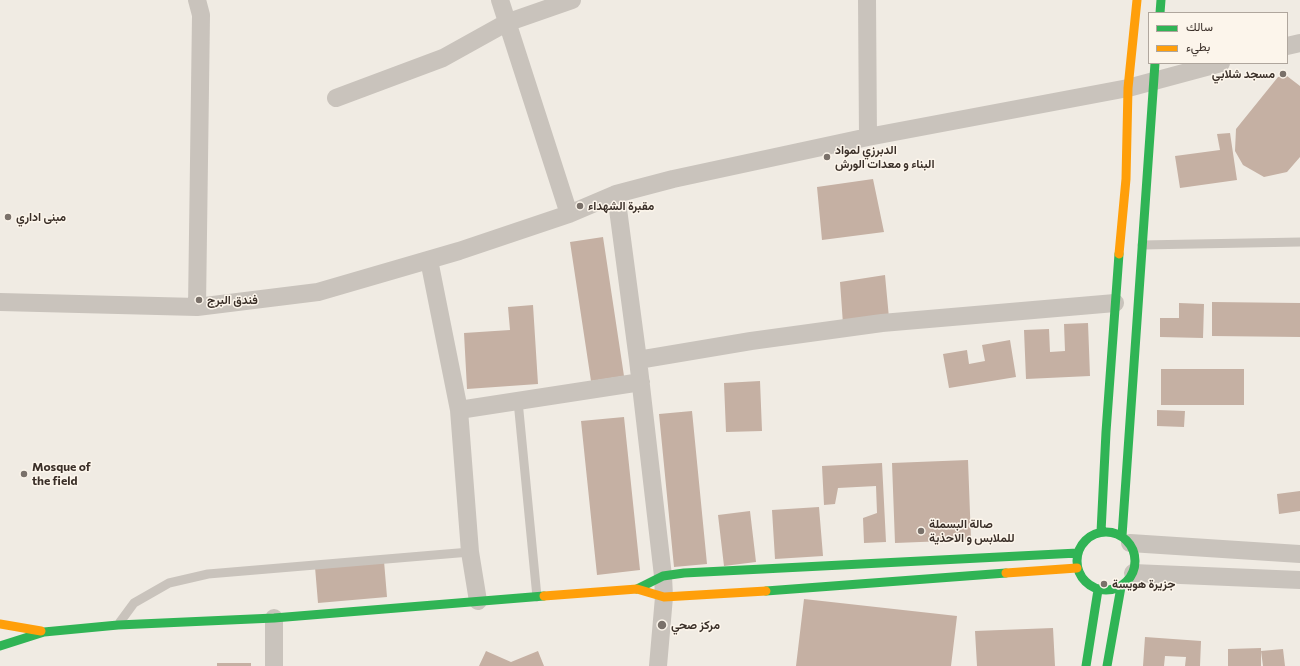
<!DOCTYPE html>
<meta charset="utf-8">
<style>
body{margin:0}
#map{position:relative;width:1300px;height:666px;overflow:hidden;background:#f0ebe3;font-family:Commissioner,Vazirmatn,sans-serif}
canvas{display:block}
.legend{position:absolute;left:1148px;top:12px;width:140px;height:52px;box-sizing:border-box;background:#fcf5eb;border:1px solid #afa69d;margin:0;padding:5px 7px;list-style:none;font-size:12px;color:#3b3029}
.legend li{display:flex;align-items:center;gap:8px;height:20px}
.legend b{width:20px;border:1px solid #afa69d}
</style>
<div id="map">
<canvas width="1300" height="666"></canvas>
<ul class="legend">
<li><b style="height:5px;background:#30b455"></b>سالك</li>
<li><b style="height:5px;background:#ff9f0a"></b>بطيء</li>
</ul>
</div>
<script>
const c = document.querySelector('canvas').getContext('2d');
c.lineJoin = 'round';
function fillPath(path, color) { c.fillStyle = color; c.fill(path, 'evenodd'); }
const shape = rows => new Path2D(rows.map(r => 'M' + r).join(''));
function trace(path, color, width, dash) { c.strokeStyle = color; c.lineWidth = width; c.lineCap = dash ? 'butt' : 'round'; c.setLineDash(dash || []); c.stroke(path); }
function write(font, color, halo, rows, align = 'center') {
  c.font = font + ' Commissioner,Vazirmatn,sans-serif'; c.lineWidth = 3; c.setLineDash([]); c.textBaseline = 'middle'; c.strokeStyle = halo; c.fillStyle = color; for (const [text, x, y, turn = 0] of rows) {
    c.save(); c.translate(x, y); c.rotate((+turn || 0) * Math.PI / 180); c.textAlign = isNaN(turn) ? turn : align; if (halo) c.strokeText(text, 0, 0); c.fillText(text, 0, 0); c.restore();
  }
}
fillPath(shape([
 [1287,76,1300,86,1300,157,1287,172,1264,177,1243,165,1235,151,1236,129,1278,77],
 [1230,133,1237,180,1180,188,1175,156,1220,150,1217,134],
 [873,179,884,232,822,240,817,187],
 [603,237,624,376,591,381,570,242],
 [885,275,889,318,843,324,840,282],
 [1212,302,1300,303,1300,337,1212,336],
 [1179,303,1204,304,1203,338,1160,337,1160,318,1179,318],
 [533,305,538,384,467,389,464,333,510,330,508,307],
 [1088,323,1090,376,1026,379,1024,330,1049,329,1050,352,1065,351,1064,324],
 [1010,340,1016,377,949,388,943,354,967,350,969,364,985,361,982,345],
 [1161,369,1244,369,1244,405,1161,405],
 [760,381,762,431,726,432,724,383],
 [1157,410,1185,411,1184,427,1157,426],
 [692,411,707,564,674,567,659,414],
 [624,417,640,570,597,575,581,421],
 [968,460,971,540,895,543,892,463],
 [882,463,886,542,864,543,863,518,877,513,876,486,838,488,835,504,824,505,822,466],
 [1300,491,1300,511,1279,514,1277,494],
 [819,507,823,556,775,559,772,510],
 [750,511,756,562,724,566,718,515],
 [384,561,387,597,318,603,315,567],
 [804,599,957,616,951,666,796,666],
 [1053,628,1055,666,977,666,975,631],
 [1145,637,1201,641,1200,666,1185,666,1186,657,1165,656,1164,666,1143,666],
 [1261,648,1261,666,1228,666,1228,649],
 [1283,649,1285,666,1263,666,1261,651],
 [486,651,511,662,538,651,544,666,479,666],
 [217,663,251,663,251,666,217,666]
]), '#c5b0a3');
trace(shape([
 [1142,245,1300,242],
 [518,401,537,597],
 [120,622,134,603,169,583,208,574,470,552]
]), '#c9c3bc', 9);
trace(shape([
 [500,0,569,214],
 [867,0,868,137],
 [1287,46,1300,43],
 [336,98,443,58,506,23,572,0],
 [616,194,638,360,663,576,664,597,658,666],
 [429,260,459,410,470,552,478,601],
 [0,302,197,307,318,292,459,251,569,214,616,194,673,179,868,137,1128,88,1221,63],
 [197,307,201,15,197,0],
 [638,360,751,341,882,323,1115,303],
 [459,410,641,382],
 [1130,543,1300,554],
 [1133,573,1300,580],
 [274,666,274,618]
]), '#c9c3bc', 18);
trace(shape([
 [1160,13,1161,0],
 '1077 561a29 29 0 1 1 58 0a29 29 0 1 1-58 0Z',
 [1101,532,1106,432,1119,254],
 [1122,536,1155,63],
 [637,589,663,576,684,573,1078,553],
 [766,591,1006,573],
 [0,646,44,632,118,625,274,618,544,596],
 [1086,666,1098,590],
 [1107,666,1121,587]
]), '#30b455', 9);
trace(shape([
 [1119,254,1126,179,1128,88,1137,0],
 [1006,573,1077,568],
 [544,596,637,589,664,597,766,591],
 [0,624,41,631]
]), '#ff9f0a', 9);
for (const [x, y, r, color] of [
 [1283,74,4,"#7a716a"],
 [827,157,4,"#7a716a"],
 [580,206,4,"#7a716a"],
 [8,217,4,"#7a716a"],
 [199,300,4,"#7a716a"],
 [24,474,4,"#7a716a"],
 [921,531,4,"#7a716a"],
 [1104,584,4,"#7a716a"],
 [662,625,5,"#7a716a"]
]) { const dot = new Path2D(); dot.arc(x, y, r, 0, 2 * Math.PI); c.fillStyle = color; c.fill(dot); trace(dot, '#fcf5eb', 1.5); }
write('bold 12px', '#3b3029', '#fcf5eb', [
 ["مسجد شلابي",1275,74,"right"],
 ["الدبرزي لمواد",835,150],
 ["البناء و معدات الورش",835,164],
 ["مقبرة الشهداء",588,206],
 ["مبنى اداري",16,217],
 ["فندق البرج",207,300],
 ["Mosque of",32,467],
 ["the field",32,481],
 ["صالة البسملة",929,524],
 ["للملابس و الاحذية",929,538],
 ["جزيرة هويسة",1112,584],
 ["مركز صحي",671,625]
], 'left');
</script>
